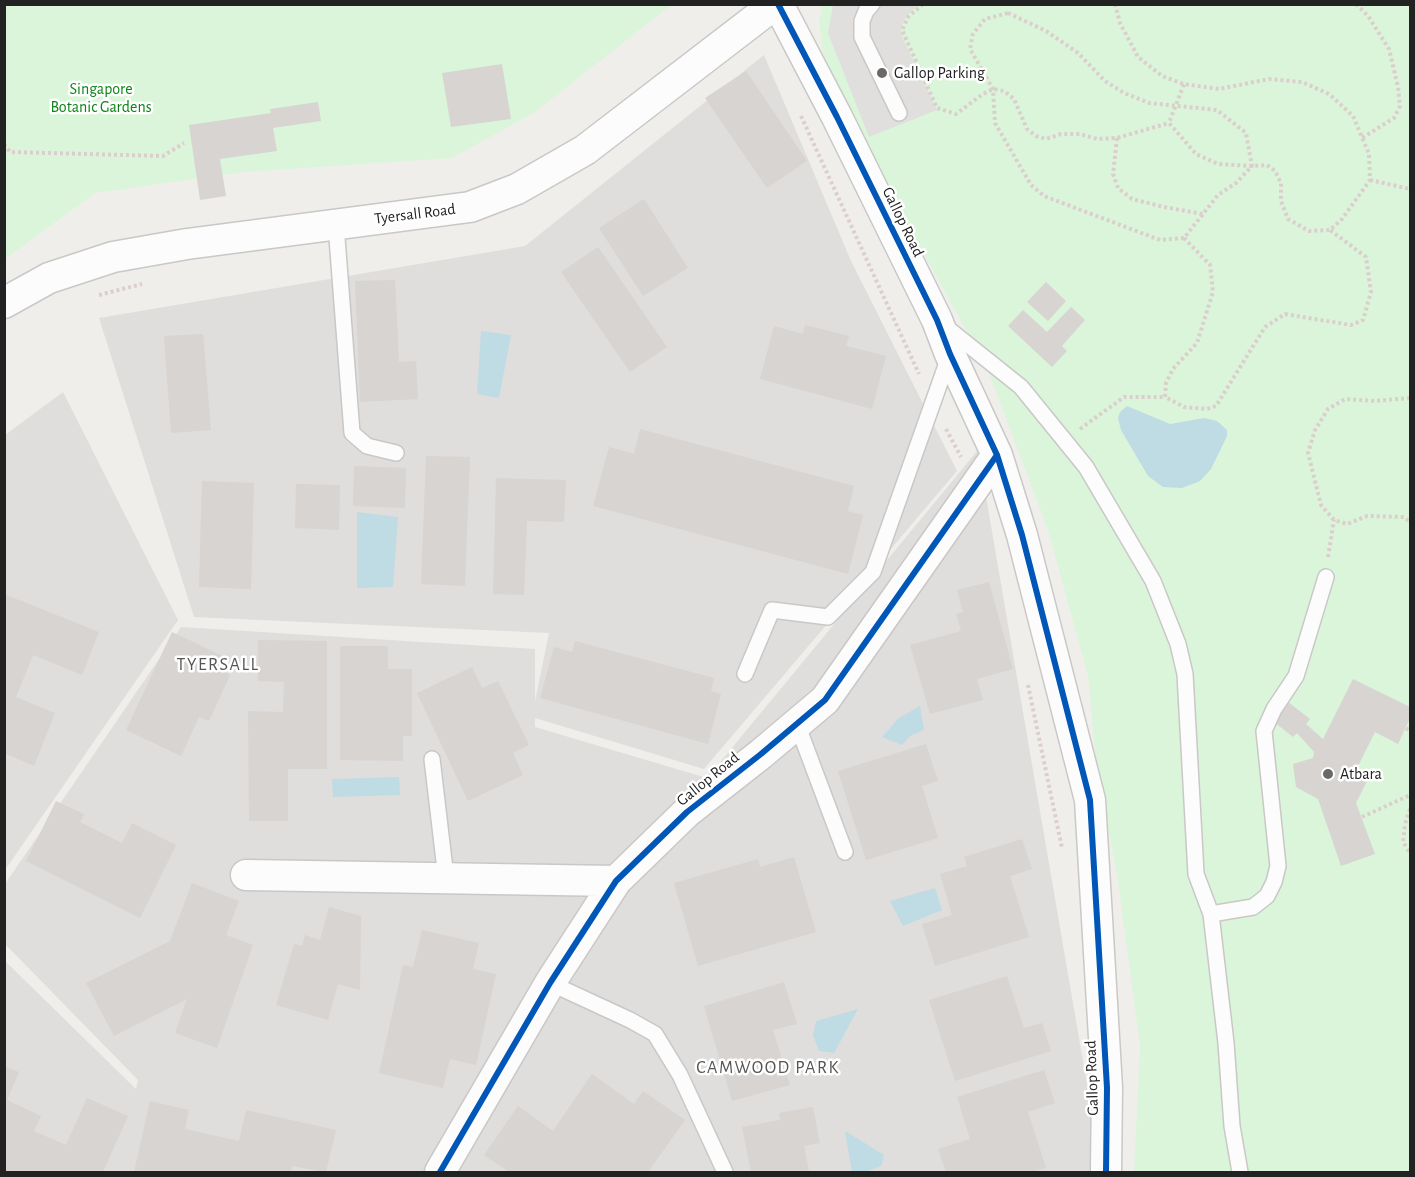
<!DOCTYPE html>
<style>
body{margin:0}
#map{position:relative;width:1415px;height:1177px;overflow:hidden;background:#f0eeeb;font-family:"Alegreya Sans",sans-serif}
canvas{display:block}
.frame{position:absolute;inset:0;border:6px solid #222;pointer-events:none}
</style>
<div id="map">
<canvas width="1415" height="1177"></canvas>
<div class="frame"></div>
</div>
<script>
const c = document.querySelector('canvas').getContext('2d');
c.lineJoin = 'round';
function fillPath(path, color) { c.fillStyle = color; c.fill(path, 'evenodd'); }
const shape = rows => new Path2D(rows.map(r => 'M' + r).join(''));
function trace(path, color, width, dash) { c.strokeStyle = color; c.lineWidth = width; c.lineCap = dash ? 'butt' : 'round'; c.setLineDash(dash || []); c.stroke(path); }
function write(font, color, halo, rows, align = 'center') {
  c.font = font + ' "Alegreya Sans",sans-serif'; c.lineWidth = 5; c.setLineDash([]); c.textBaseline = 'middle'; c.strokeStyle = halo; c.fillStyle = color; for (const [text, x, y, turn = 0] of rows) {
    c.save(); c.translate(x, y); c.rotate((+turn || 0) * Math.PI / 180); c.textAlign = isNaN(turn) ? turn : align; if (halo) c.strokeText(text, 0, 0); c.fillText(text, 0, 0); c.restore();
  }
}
fillPath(shape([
 [764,55,851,261,957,471,704,769,535,718,535,727,707,778,978,450,1102,1172,5,1172,4,960,136,1089,138,1080,5,944,5,884,181,627,535,649,535,701,549,633,194,617,99,318,525,246],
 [63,392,178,620,5,870,5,435]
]), '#dfdedc');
fillPath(shape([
 [823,4,1410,5,1410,1172,1134,1172,1140,1046,1118,882,1096,762,1088,676,1048,530,987,368,892,196,823,54,819,22],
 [5,5,671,5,535,112,452,158,243,172,95,193,5,259]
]), '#daf5da');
fillPath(shape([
 [833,5,918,5,906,16,901,27,902,37,937,110,869,137,828,33]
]), '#e0dfde');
fillPath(shape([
 [481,331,511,335,499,398,477,394],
 [1127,406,1170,424,1204,418,1217,421,1227,430,1227,436,1211,469,1200,481,1182,488,1163,487,1148,476,1121,430,1118,418,1120,412],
 [357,512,398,517,393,587,357,588],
 [920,706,924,730,910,736,902,745,882,737,899,718],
 [399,777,400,795,333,797,332,779],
 [935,888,942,910,903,926,890,901],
 [858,1009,834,1053,819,1051,813,1035,816,1021],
 [845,1131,884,1155,881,1166,865,1172,852,1172]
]), '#bfdbe3');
fillPath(shape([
 [502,64,511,119,451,127,442,73],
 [746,71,807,161,767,188,705,98],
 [318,102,321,121,273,128,277,151,220,159,226,196,200,200,189,125,271,113,270,109],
 [644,199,688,268,643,296,599,228],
 [598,247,667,347,630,372,561,272],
 [395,280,399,362,416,361,418,399,360,402,355,281],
 [1046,282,1066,301,1048,321,1027,302],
 [1071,307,1085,320,1062,346,1067,351,1052,367,1008,326,1023,310,1047,332],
 [805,325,849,336,846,346,886,356,872,409,760,379,774,326,803,334],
 [203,334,211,430,171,433,164,336],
 [640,429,854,486,848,511,863,515,848,574,593,506,609,447,634,454],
 [426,456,470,457,465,586,421,584],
 [354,466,406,468,405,508,353,506],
 [496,478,566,480,564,522,527,521,524,595,493,594],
 [202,481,254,483,251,589,199,587],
 [296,484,340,485,339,530,295,528],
 [989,582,1013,669,977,679,983,700,930,714,910,645,961,631,956,614,963,612,957,590],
 [4,594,99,632,82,675,33,655,16,697,55,713,34,766,4,753],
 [172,632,227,658,221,671,230,675,209,721,199,717,181,756,126,730],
 [258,640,327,641,327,769,288,769,288,821,249,821,248,711,283,712,284,682,258,681],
 [575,641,714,678,711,691,721,694,708,744,540,698,554,647,572,652],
 [340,646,388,646,388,669,412,669,412,736,403,736,403,761,340,760],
 [472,667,482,688,498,681,529,745,513,753,523,775,468,801,417,693],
 [1353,679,1410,707,1410,718,1398,744,1375,732,1357,768,1367,781,1356,803,1375,854,1341,866,1318,799,1296,787,1293,764,1313,758,1314,752,1297,733,1293,737,1273,721,1288,702,1310,719,1306,724,1323,739],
 [926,744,938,781,922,786,938,838,866,860,838,771],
 [56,801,84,814,80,822,122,843,132,823,176,845,140,918,26,861],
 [1022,839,1032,869,1010,876,1029,937,935,966,922,924,952,915,940,874,967,866,964,857],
 [794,857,816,932,698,966,674,883,758,859,760,867],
 [192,883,239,901,226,935,253,945,217,1048,175,1033,187,999,114,1036,86,983,170,941],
 [329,907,361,916,360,990,338,984,328,1020,276,1005,294,944,302,946,305,935,320,940],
 [422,930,479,943,473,969,496,974,476,1065,450,1059,443,1088,379,1073,403,965,413,967],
 [1007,976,1024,1028,1042,1023,1051,1051,955,1081,929,1000],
 [784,982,797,1024,773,1030,790,1085,732,1101,704,1006],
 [4,1066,19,1072,7,1100,41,1116,34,1131,66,1145,87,1098,128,1116,103,1172,4,1172],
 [1044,1070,1055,1103,1028,1112,1046,1168,1031,1172,946,1172,938,1149,970,1139,957,1097],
 [592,1074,634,1104,643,1091,685,1120,648,1172,509,1172,484,1155,518,1106,553,1131],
 [150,1101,189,1110,185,1129,239,1141,246,1110,336,1130,326,1172,292,1166,291,1172,134,1172],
 [813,1107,820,1143,804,1146,809,1172,751,1172,742,1127,780,1120,779,1113]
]), '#d7d4d2');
const service = shape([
 [872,4,866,11,862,21,862,37,899,113],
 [336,225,352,433,367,446,396,453],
 [946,327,1021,387,1086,467,1153,581,1178,644,1185,674,1196,874,1211,914,1226,1043,1232,1126,1240,1172],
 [745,674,772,610,828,617,873,572,949,357],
 [797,724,845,852],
 [432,759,446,878],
 [1211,914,1253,907,1267,896,1274,882,1278,866,1264,731,1274,709,1296,676,1326,577],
 [550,983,630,1020,655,1034,680,1075,725,1172]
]);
const minor = shape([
 [778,4,837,117,937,320,950,354,997,455,1022,535,1090,800,1107,1088,1106,1172],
 [4,303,49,278,113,257,187,244,470,207,517,189,585,150,775,4],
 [246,875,616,881],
 [440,1172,550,983,616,881,687,812,761,754,825,700,997,455]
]);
trace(service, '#c9c8c7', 18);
trace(minor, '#c9c8c7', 33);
trace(shape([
 [923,4,908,17,902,30,937,108,956,114,983,94,993,89,1004,91,1014,99,1027,129,1036,136,1046,139,1061,134,1080,134,1097,139,1117,138,1169,123],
 [1115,4,1120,23,1138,57,1162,76,1184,84,1219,89,1269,79,1302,82,1329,94,1353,116,1369,154,1370,180,1342,219,1330,230,1309,231,1288,219,1281,201,1281,183,1275,171,1267,165,1252,166,1218,164,1196,154,1169,123,1184,84],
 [1356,4,1368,16,1389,49,1398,87,1400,106,1394,118,1362,138],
 [1008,13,1046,31,1078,53,1105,81,1124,93,1149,103,1217,110,1246,133,1252,166,1236,183,1218,195,1184,238,1160,240,1044,196,1031,185,995,123,993,89,970,49,973,34,985,19,1008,13],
 [801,116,919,374],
 [1117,138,1113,174,1118,188,1132,199,1164,207,1203,214],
 [4,144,10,152,163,156,184,143],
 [1370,180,1410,189],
 [1184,238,1210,265,1213,292,1197,343,1173,369,1166,383,1165,397,1184,407,1207,409,1216,406,1265,327,1285,314,1351,325,1363,320,1371,292,1366,257,1330,230],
 [99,295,142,284],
 [1410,398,1375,401,1345,399,1328,409,1315,430,1308,453,1321,505,1334,520,1347,524,1367,516,1404,517,1410,522],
 [946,429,961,457],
 [1080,429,1124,397,1165,397],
 [1328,557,1334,520],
 [1028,685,1062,848],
 [1406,728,1410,731],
 [1410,809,1405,824,1403,842,1410,853],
 [1362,817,1410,795]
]), '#dccecd', 4, [3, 3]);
trace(service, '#fdfcfc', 15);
trace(minor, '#fdfcfc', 30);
trace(shape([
 [778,4,837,117,937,320,950,354,997,455,1022,535,1090,800,1107,1088,1106,1172],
 [440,1172,550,983,616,881,687,812,761,754,825,700,997,455]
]), '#0057b8', 6);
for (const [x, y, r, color] of [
 [882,73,6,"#6a6968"],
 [1328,774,6,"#6a6968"]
]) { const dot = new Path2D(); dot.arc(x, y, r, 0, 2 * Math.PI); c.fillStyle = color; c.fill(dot); trace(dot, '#fff', 2); }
write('16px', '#222', '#fff', [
 ["Gallop Parking",894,73],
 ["Atbara",1340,774]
], 'left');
write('16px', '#0c8416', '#fff', [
 ["Singapore",101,89],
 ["Botanic Gardens",101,107]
]);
write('16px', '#222', '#fff', [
 ["Tyersall Road",415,214,-7],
 ["Gallop Road",903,222,64],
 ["Gallop Road",708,779,-39],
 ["Gallop Road",1092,1078,-92]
]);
c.letterSpacing = '1.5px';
write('18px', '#555', '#fff', [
 ["TYERSALL",218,665],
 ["CAMWOOD PARK",768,1068]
]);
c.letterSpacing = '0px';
</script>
